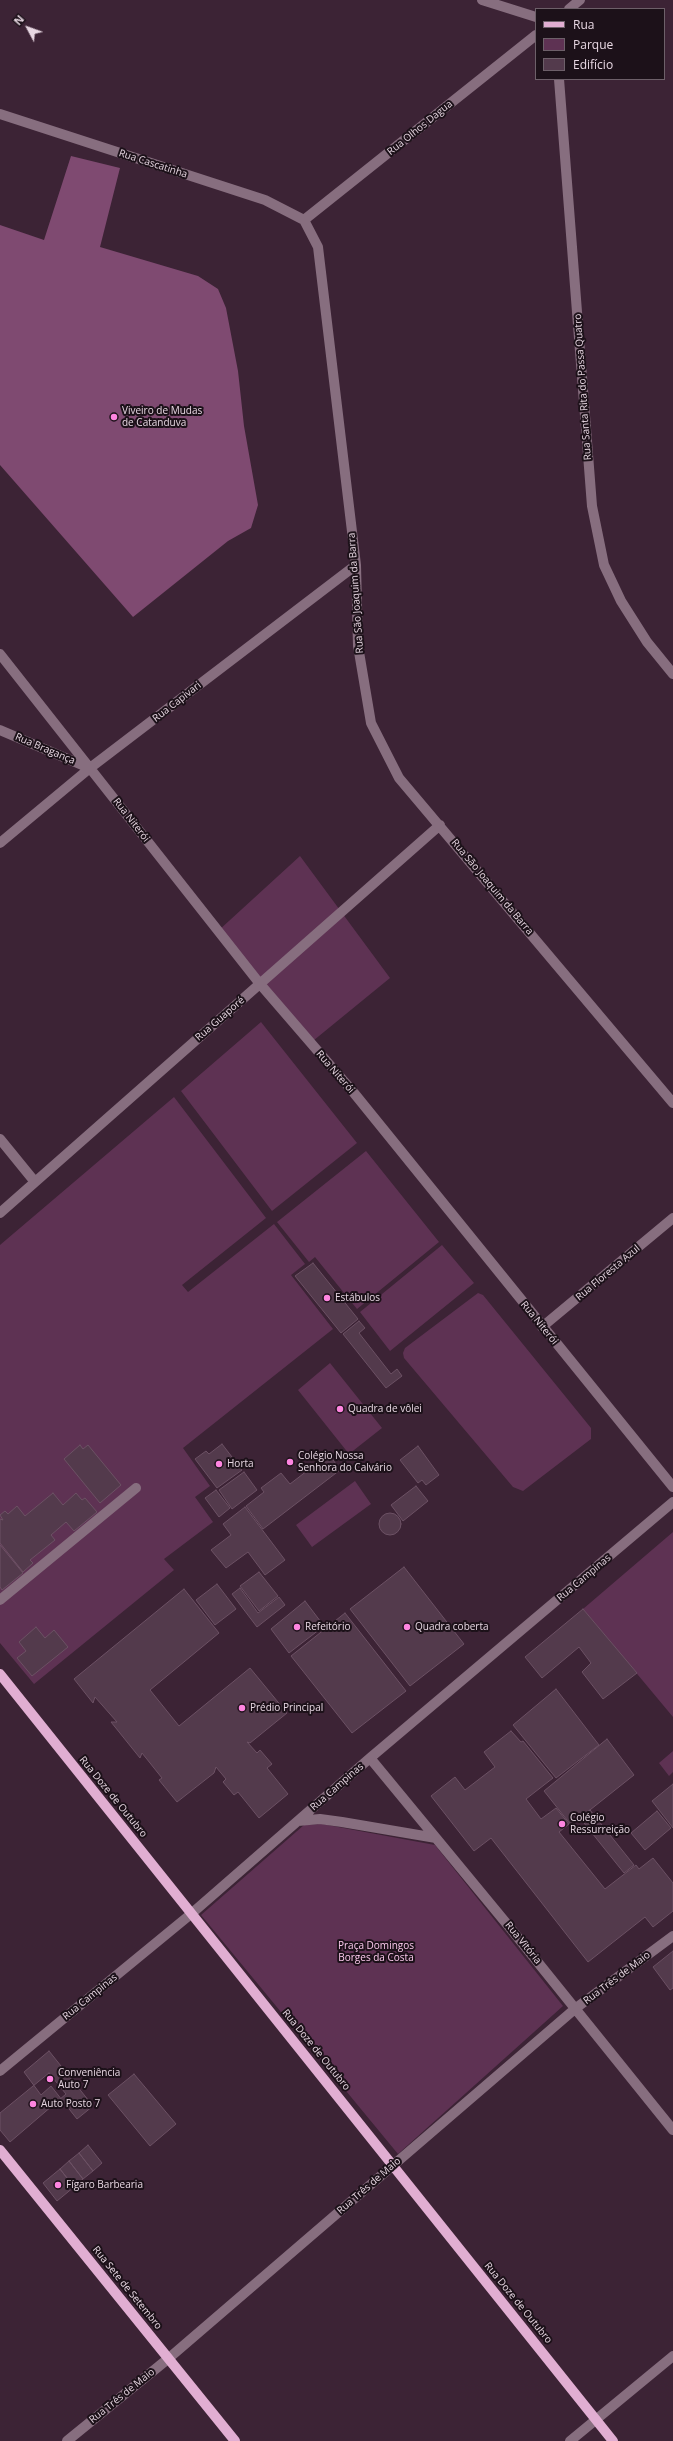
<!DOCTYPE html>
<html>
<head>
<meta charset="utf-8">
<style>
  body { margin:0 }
  #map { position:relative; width:673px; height:2441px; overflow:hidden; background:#3c2335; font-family:"Open Sans",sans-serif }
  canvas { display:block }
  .legend { position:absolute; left:535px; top:8px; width:130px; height:72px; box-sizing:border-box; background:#1c1119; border:1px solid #6d6069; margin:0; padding:5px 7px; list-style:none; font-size:12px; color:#e7d7e2 }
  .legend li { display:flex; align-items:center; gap:8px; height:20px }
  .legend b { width:20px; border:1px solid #6d6069 }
  .north { position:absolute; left:8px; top:8px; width:40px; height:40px; -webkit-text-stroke:3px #1c1119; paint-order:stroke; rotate:311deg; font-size:11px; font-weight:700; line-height:16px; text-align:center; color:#e7d7e2 }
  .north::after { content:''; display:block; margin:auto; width:14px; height:18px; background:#e7d7e2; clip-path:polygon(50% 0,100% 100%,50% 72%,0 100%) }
</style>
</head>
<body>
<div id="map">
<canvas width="673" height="2441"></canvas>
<ul class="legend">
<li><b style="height:5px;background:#e1aed2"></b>Rua</li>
<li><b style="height:11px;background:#5e3253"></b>Parque</li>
<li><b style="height:11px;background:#533a4c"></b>Edifício</li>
</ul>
<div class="north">N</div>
</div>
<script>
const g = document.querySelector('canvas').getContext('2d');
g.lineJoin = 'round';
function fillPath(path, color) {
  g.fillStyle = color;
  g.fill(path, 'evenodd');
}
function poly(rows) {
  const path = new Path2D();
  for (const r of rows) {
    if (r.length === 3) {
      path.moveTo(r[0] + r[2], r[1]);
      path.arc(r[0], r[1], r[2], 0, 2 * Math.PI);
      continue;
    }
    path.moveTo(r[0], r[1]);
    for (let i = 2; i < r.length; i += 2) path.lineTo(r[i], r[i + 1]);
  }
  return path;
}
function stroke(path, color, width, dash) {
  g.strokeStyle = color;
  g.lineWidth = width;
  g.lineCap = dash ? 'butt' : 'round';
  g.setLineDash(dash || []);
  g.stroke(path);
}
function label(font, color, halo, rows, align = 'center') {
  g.font = font + ' "Open Sans",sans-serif';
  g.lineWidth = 4;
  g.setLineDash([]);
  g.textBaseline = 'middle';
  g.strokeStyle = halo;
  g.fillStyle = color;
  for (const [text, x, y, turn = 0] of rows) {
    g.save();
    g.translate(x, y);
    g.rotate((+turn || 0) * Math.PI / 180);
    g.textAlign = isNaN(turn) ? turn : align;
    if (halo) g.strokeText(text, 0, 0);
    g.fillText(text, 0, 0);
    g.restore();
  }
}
fillPath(poly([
  [300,856,390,978,308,1045,218,931],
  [261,1022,357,1143,272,1211,181,1091],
  [174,1097,266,1218,182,1285,188,1292,274,1224,305,1264,291,1275,333,1329,183,1448,210,1486,195,1497,213,1522,164,1559,174,1570,34,1684,0,1643,0,1245],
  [366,1151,439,1242,357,1309,315,1257,309,1262,277,1222],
  [442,1245,474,1283,390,1351,360,1312],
  [478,1293,483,1295,591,1428,591,1439,523,1491,513,1487,404,1358,403,1353,405,1348],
  [330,1363,382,1428,349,1454,298,1390],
  [355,1481,371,1504,312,1547,296,1525],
  [673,1532,673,1717,583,1609],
  [673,1751,673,1772,669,1776,659,1763],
  [322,1824,435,1845,563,2006,398,2154,201,1915,304,1825]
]), '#5e3253');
fillPath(poly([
  [71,156,120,168,100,247,198,276,218,289,226,308,238,371,244,426,258,505,251,528,228,541,133,617,0,465,0,225,44,240]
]), '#7f4a71');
const building = poly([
  [313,1263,358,1319,341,1333,295,1276,313,1263],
  [359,1321,365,1328,359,1333,391,1374,397,1369,402,1376,386,1388,343,1334,359,1321],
  [222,1444,242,1470,217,1488,195,1459,206,1451,209,1454,222,1444],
  [80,1445,83,1449,88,1445,121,1485,100,1503,64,1459,80,1445],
  [418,1446,439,1475,426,1485,422,1480,418,1483,400,1460,418,1446],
  [329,1454,340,1470,263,1529,246,1506,264,1492,261,1488,281,1473,290,1484,329,1454],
  [244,1472,257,1490,232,1509,219,1490,244,1472],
  [416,1486,428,1501,403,1521,391,1505,416,1486],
  [216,1490,230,1508,219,1517,205,1498,216,1490],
  [53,1493,63,1505,76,1493,82,1500,85,1498,97,1512,74,1531,66,1522,51,1535,55,1540,30,1560,33,1563,23,1572,0,1543,0,1519,3,1520,0,1515,5,1511,8,1514,17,1506,25,1516,53,1493],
  [245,1507,285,1560,265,1575,248,1552,226,1568,211,1550,231,1535,223,1524,245,1507],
  [390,1524,11],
  [0,1545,23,1573,2,1590,0,1587,0,1545],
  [404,1567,464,1644,410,1686,350,1609,404,1567],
  [259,1572,278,1596,259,1611,240,1586,259,1572],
  [217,1584,236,1609,215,1625,196,1600,217,1584],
  [240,1588,258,1613,279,1597,285,1605,257,1627,232,1594,240,1588],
  [184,1589,219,1633,150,1690,179,1726,250,1668,287,1713,250,1743,247,1742,257,1753,260,1750,272,1764,267,1768,288,1794,259,1818,238,1792,234,1795,223,1782,226,1779,216,1767,214,1773,177,1802,159,1780,162,1778,142,1753,140,1758,111,1722,117,1722,95,1697,93,1703,74,1679,184,1589],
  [305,1601,324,1626,289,1653,271,1629,305,1601],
  [583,1609,637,1673,603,1699,582,1672,591,1663,579,1647,542,1678,525,1657,583,1609],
  [345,1613,406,1691,352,1733,291,1656,345,1613],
  [36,1627,45,1638,54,1630,68,1647,32,1676,17,1658,26,1651,19,1642,36,1627],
  [556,1689,599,1745,556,1778,513,1725,556,1689],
  [511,1731,521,1742,523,1741,553,1778,526,1799,541,1819,556,1808,569,1824,559,1832,605,1889,636,1865,639,1869,653,1858,673,1883,673,1911,653,1927,645,1917,588,1962,491,1838,474,1851,431,1796,455,1777,465,1790,495,1767,484,1752,511,1731],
  [607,1739,634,1775,571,1825,544,1791,607,1739],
  [673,1784,673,1828,652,1801,673,1784],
  [590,1810,634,1865,624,1873,580,1818,590,1810],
  [657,1811,671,1828,645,1850,631,1833,657,1811],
  [673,1951,673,1988,670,1990,653,1967,673,1951],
  [49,2051,93,2106,77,2119,51,2086,41,2095,24,2072,49,2051],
  [49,2073,66,2094,10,2142,0,2130,0,2113,49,2073],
  [134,2074,176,2124,150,2146,108,2095,134,2074],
  [88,2145,102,2163,93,2171,79,2153,88,2145],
  [79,2153,93,2171,83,2179,69,2161,79,2153],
  [69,2161,83,2179,74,2187,60,2169,69,2161],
  [60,2169,74,2187,57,2201,43,2183,60,2169]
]);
fillPath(building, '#533a4c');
stroke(building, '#6c5164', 1);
stroke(poly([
  [482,0,536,17],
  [569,9,580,0],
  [559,79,592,506,604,565,621,601,647,642,673,674],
  [0,114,265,200,304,220],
  [304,220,318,247,356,565,358,646,371,723,399,778,673,1103],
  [304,220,536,35],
  [0,654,260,984,354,1093,673,1487],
  [0,730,89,768],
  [0,843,90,768,356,565],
  [0,1139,35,1182],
  [0,1213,440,825],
  [542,1327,673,1218],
  [0,1600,136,1488],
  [370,1758,511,1929,673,2130],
  [298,1821,320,1819,342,1822,436,1838],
  [0,2071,191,1914,370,1758,673,1502],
  [67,2441,169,2358,576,2008,673,1936],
  [570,2441,673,2356]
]), '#876e7f', 10);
stroke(poly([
  [0,1674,613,2441],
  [0,2150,235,2441]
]), '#e1aed2', 10);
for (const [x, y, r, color] of [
  [114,417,4,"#fe85e0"],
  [327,1298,4,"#fe85e0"],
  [340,1409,4,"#fe85e0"],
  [290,1462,4,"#fe85e0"],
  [219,1464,4,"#fe85e0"],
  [297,1627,4,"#fe85e0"],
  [407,1627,4,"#fe85e0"],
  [242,1708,4,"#fe85e0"],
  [562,1824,4,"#fe85e0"],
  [50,2079,4,"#fe85e0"],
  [33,2104,4,"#fe85e0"],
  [58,2185,4,"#fe85e0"]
]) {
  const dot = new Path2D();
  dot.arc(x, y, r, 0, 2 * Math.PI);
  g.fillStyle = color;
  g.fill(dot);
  stroke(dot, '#1c1119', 1.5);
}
label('10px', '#e7d7e2', '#1c1119', [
  ["Rua Olhos Dagua",420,128,-39],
  ["Rua Cascatinha",153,164,18],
  ["Rua Santa Rita do Passa Quatro",583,387,-94],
  ["Rua São Joaquim da Barra",356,593,-94],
  ["Rua Capivari",177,702,-38],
  ["Rua Bragança",45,749,23],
  ["Rua Niterói",131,820,52],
  ["Rua São Joaquim da Barra",492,887,50],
  ["Rua Guaporé",220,1019,-41],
  ["Rua Niterói",335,1072,49],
  ["Rua Floresta Azul",608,1273,-40],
  ["Rua Niterói",539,1323,51],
  ["Rua Campinas",584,1578,-40],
  ["Rua Campinas",337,1787,-41],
  ["Rua Doze de Outubro",113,1797,51],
  ["Rua Vitória",523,1943,51],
  ["Rua Três de Maio",617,1978,-37],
  ["Rua Campinas",90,1997,-39],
  ["Rua Doze de Outubro",316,2050,51],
  ["Rua Três de Maio",369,2186,-41],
  ["Rua Sete de Setembro",127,2288,51],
  ["Rua Doze de Outubro",518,2303,51],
  ["Rua Três de Maio",122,2396,-39]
]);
label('10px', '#e7d7e2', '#1c1119', [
  ["Viveiro de Mudas",122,411],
  ["de Catanduva",122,423],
  ["Estábulos",335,1298],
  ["Quadra de vôlei",348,1409],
  ["Colégio Nossa",298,1456],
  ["Senhora do Calvário",298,1468],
  ["Horta",227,1464],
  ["Refeitório",305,1627],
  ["Quadra coberta",415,1627],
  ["Prédio Principal",250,1708],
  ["Colégio",570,1818],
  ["Ressurreição",570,1830],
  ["Conveniência",58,2073],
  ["Auto 7",58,2085],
  ["Auto Posto 7",41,2104],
  ["Fígaro Barbearia",66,2185]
], 'left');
label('10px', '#fac8eb', '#1c1119', [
  ["Praça Domingos",376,1946],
  ["Borges da Costa",376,1958]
]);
</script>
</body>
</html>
